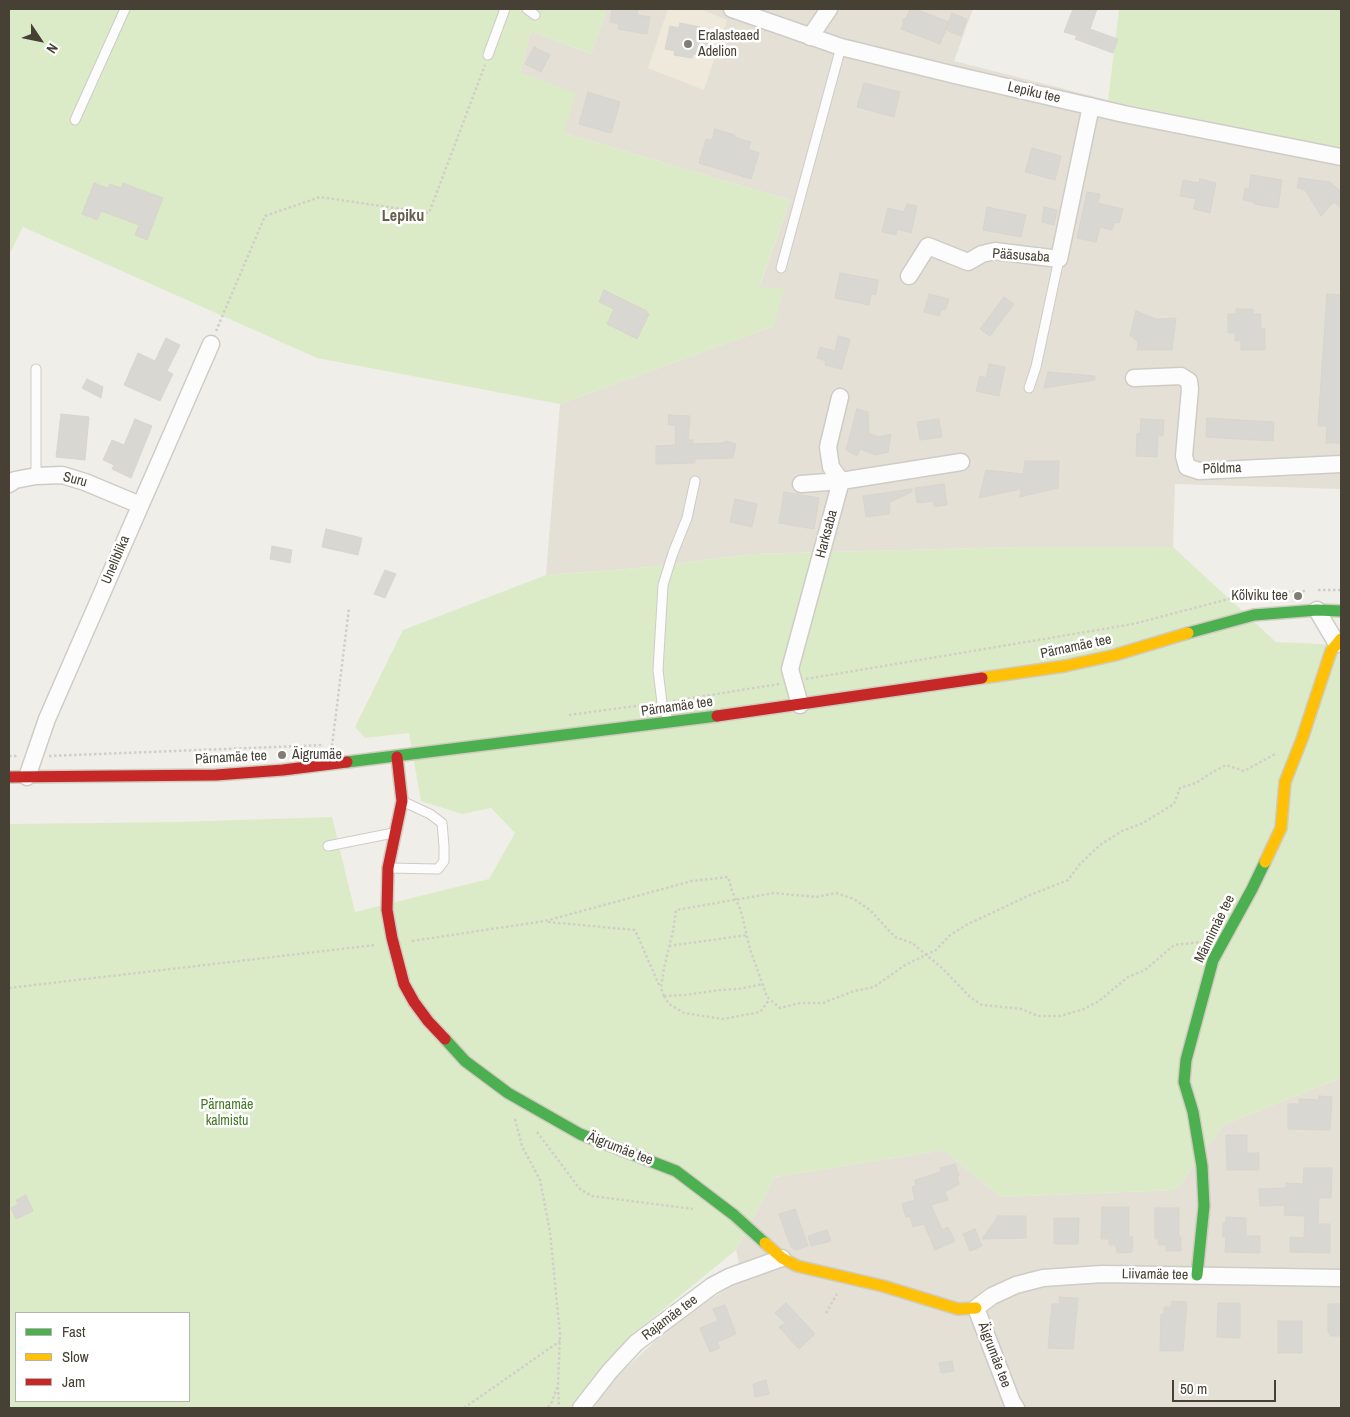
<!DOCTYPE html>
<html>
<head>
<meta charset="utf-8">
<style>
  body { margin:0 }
  #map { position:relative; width:1350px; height:1417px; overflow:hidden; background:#f0eee8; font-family:"Archivo Narrow",sans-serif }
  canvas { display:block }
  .frame { position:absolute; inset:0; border:10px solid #464035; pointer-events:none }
  .legend { position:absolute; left:15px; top:1312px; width:175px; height:90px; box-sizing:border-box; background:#fff; border:1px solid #b5b3ae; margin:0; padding:6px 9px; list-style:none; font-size:15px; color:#464035 }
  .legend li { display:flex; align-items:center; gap:10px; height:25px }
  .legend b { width:25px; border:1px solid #b5b3ae }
  .north { position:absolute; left:15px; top:15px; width:50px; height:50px; -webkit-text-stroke:4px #fff; paint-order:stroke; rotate:124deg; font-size:14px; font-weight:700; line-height:20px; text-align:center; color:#464035 }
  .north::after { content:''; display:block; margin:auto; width:18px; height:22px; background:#464035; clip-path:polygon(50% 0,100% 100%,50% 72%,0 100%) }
  .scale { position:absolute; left:1172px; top:1380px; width:104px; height:22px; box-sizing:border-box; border:2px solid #464035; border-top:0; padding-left:6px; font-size:15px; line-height:18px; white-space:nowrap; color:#464035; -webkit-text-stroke:4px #fff; paint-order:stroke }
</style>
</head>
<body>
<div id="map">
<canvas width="1350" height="1417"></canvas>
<div class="frame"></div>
<ul class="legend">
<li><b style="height:6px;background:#4caf50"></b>Fast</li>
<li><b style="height:6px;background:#ffc107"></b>Slow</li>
<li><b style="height:6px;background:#c62828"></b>Jam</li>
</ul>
<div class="north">N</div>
<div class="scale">50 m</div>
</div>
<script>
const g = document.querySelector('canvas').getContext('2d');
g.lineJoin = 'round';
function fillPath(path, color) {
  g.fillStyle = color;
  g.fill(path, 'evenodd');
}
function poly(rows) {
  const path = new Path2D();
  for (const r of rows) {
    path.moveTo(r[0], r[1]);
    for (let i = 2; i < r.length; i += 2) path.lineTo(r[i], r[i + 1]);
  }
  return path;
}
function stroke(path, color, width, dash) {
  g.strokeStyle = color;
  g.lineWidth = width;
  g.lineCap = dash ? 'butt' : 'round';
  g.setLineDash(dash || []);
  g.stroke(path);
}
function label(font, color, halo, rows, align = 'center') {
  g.font = font + ' "Archivo Narrow",sans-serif';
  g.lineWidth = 5;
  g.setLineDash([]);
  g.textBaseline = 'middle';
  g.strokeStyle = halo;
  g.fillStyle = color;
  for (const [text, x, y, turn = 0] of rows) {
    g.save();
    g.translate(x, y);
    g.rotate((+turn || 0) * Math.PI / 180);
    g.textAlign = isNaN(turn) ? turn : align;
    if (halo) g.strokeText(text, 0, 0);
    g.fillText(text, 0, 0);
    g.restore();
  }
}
fillPath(poly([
  [607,9,973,9,954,61,1183,119,1341,148,1341,489,1175,484,1173,547,1017,547,752,554,650,567,546,575,560,404,774,326,759,288,790,200,564,133,520,72,531,31,591,54],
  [1341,1078,1341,1408,594,1408,607,1386,684,1314,743,1280,736,1250,775,1177,944,1150,1000,1197,1176,1190,1223,1125]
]), '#e4e0d5');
fillPath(poly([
  [668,9,700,9,727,20,704,90,648,68]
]), '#eee9da');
fillPath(poly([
  [9,9,607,9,591,54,531,31,520,72,576,93,564,133,790,200,759,287,784,289,774,326,560,404,317,358,23,227,9,255],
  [1119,9,1341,9,1341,148,1108,101],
  [1017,547,1173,547,1276,642,1341,645,1341,1078,1223,1125,1176,1190,1000,1197,944,1150,775,1177,736,1250,633,1334,570,1408,9,1408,9,824,177,822,332,817,355,912,489,879,515,833,491,808,462,814,421,801,409,733,365,738,355,727,403,630,546,575,650,567,752,554],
  [16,1313,189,1313,189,1401,16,1401]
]), '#dcebc7');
const building = poly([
  [612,9,638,9,637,15,650,17,647,34,618,29,619,24,610,22,612,9],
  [910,9,915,9,949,22,940,44,901,29,904,23,902,20,906,18,910,9],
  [1073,9,1097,9,1090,29,1118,39,1113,53,1075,39,1077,36,1064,32,1073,9],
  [952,13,967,19,961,36,946,30,952,13],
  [680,23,700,27,699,31,710,32,706,56,693,54,692,58,674,55,675,51,665,49,670,26,679,28,680,23],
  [534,47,550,55,541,72,525,64,534,47],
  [864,83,900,92,894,117,857,107,864,83],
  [588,92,620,102,611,133,579,124,588,92],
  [715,129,735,135,734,137,751,142,748,149,759,153,751,179,699,163,706,139,712,140,715,129],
  [1032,148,1061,156,1055,180,1025,172,1032,148],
  [1251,175,1282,180,1278,208,1254,204,1254,202,1243,200,1245,188,1249,189,1251,175],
  [1299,178,1330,182,1341,192,1341,208,1334,202,1321,216,1305,190,1297,188,1299,178],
  [1200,179,1216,183,1210,213,1194,209,1196,199,1180,196,1183,180,1199,183,1200,179],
  [94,183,108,188,110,184,121,188,123,183,163,198,147,240,135,235,139,225,101,211,97,220,82,214,94,183],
  [1087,192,1100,194,1098,203,1123,209,1119,223,1114,222,1112,230,1100,227,1096,242,1077,238,1087,192],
  [907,204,917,206,911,233,897,229,896,235,882,232,888,208,904,212,907,204],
  [987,207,1026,215,1021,237,983,230,987,207],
  [1044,207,1057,210,1054,225,1042,222,1044,207],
  [840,273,878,280,876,295,871,294,869,305,835,298,840,273],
  [604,290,647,311,647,313,649,314,637,339,607,324,614,309,599,302,604,290],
  [929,294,949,299,945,310,941,310,939,316,924,312,929,294],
  [1327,294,1341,295,1341,443,1326,443,1327,426,1318,426,1327,294],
  [1004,297,1014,304,990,336,980,329,1004,297],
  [1236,309,1253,309,1253,314,1261,314,1261,329,1265,329,1265,350,1241,350,1241,341,1235,341,1235,333,1228,333,1228,314,1236,314,1236,309],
  [1136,311,1156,319,1176,318,1172,350,1137,350,1138,342,1130,335,1136,311],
  [838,336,850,339,842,369,825,365,826,361,817,358,820,347,835,351,838,336],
  [166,338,180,345,167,371,173,374,160,401,124,385,138,353,155,361,166,338],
  [989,364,1005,367,999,396,976,391,980,376,986,378,989,364],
  [1048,372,1095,376,1095,380,1044,388,1048,372],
  [87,379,103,387,101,398,82,388,87,379],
  [857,409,868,412,869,433,878,437,891,434,888,452,875,455,860,449,857,456,846,450,857,409],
  [61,414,89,417,85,460,56,457,61,414],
  [669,415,690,416,688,440,693,440,693,444,724,443,725,441,736,444,733,458,695,459,695,463,656,464,656,446,676,445,675,425,668,425,669,415],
  [1207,418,1274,422,1273,441,1206,437,1207,418],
  [135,419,152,426,131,478,112,469,114,465,103,460,112,440,124,445,135,419],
  [939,419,942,437,920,440,917,422,939,419],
  [1141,419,1164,420,1163,436,1158,436,1157,457,1136,456,1137,433,1140,434,1141,419],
  [1025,461,1059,461,1058,488,1020,497,1021,489,979,498,986,470,1023,474,1025,461],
  [944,484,947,505,934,507,933,501,917,503,915,488,944,484],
  [912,489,912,492,890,502,889,514,866,517,863,496,912,489],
  [784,492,819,498,814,529,779,523,784,492],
  [735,499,757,504,752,527,730,522,735,499],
  [326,529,362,538,358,555,322,547,326,529],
  [272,546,292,550,290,563,270,559,272,546],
  [385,570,396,574,385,598,374,594,385,570],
  [1319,1096,1332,1097,1330,1130,1288,1129,1288,1104,1299,1104,1299,1099,1318,1100,1319,1096],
  [1226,1135,1247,1135,1247,1153,1259,1153,1259,1170,1227,1170,1226,1135],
  [955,1164,959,1176,957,1177,959,1184,945,1192,948,1200,931,1205,942,1230,948,1227,955,1241,935,1250,924,1224,913,1227,910,1216,906,1217,902,1204,915,1200,912,1187,916,1185,915,1180,941,1172,940,1168,955,1164],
  [1304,1168,1332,1168,1331,1198,1319,1198,1318,1224,1330,1224,1330,1253,1290,1252,1290,1237,1304,1238,1305,1216,1284,1215,1285,1205,1260,1206,1259,1189,1286,1188,1286,1183,1303,1184,1304,1168],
  [26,1195,33,1211,16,1219,11,1208,18,1204,16,1200,26,1195],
  [1102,1207,1129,1207,1129,1237,1133,1237,1132,1252,1117,1253,1116,1245,1109,1245,1109,1239,1101,1239,1102,1207],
  [1155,1208,1179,1208,1179,1237,1181,1237,1181,1251,1166,1251,1166,1245,1158,1245,1159,1239,1155,1239,1155,1208],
  [795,1209,808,1246,796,1250,791,1247,779,1214,795,1209],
  [998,1216,1026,1216,1026,1238,982,1239,998,1216],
  [1226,1217,1246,1218,1246,1236,1260,1236,1260,1253,1225,1252,1226,1237,1223,1237,1223,1223,1226,1223,1226,1217],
  [1054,1218,1079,1218,1078,1244,1054,1244,1054,1218],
  [975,1229,982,1246,970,1251,963,1234,975,1229],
  [827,1230,831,1241,811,1246,808,1236,827,1230],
  [1059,1297,1078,1298,1073,1349,1048,1348,1052,1304,1060,1304,1059,1297],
  [1172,1301,1187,1302,1183,1351,1160,1351,1161,1314,1164,1314,1164,1307,1172,1307,1172,1301],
  [786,1303,815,1334,799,1349,779,1327,785,1323,775,1313,786,1303],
  [1218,1303,1240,1303,1240,1338,1217,1337,1218,1303],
  [1328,1304,1341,1304,1341,1336,1330,1336,1330,1333,1328,1333,1328,1304],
  [725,1305,736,1334,717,1342,720,1348,710,1352,700,1328,718,1321,713,1309,725,1305],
  [1278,1321,1302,1321,1302,1353,1278,1353,1278,1321],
  [952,1361,954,1371,941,1373,939,1363,952,1361],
  [766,1380,769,1394,755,1397,753,1384,766,1380]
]);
fillPath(building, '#d9d7d1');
stroke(building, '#d8d5ce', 1);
const lane = poly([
  [527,9,535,15],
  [488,55,505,9],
  [75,120,125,9],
  [781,268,841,47],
  [1029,388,1036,367,1059,259],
  [36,476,36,369],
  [669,722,662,703,658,670,663,585,673,553,687,518,695,481],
  [328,846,393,833],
  [389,868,438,869,444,861,444,846,442,823,430,814,404,802]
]);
const street = poly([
  [732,9,841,47,955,75,1124,114,1341,157],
  [810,37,829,9],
  [909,276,928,246,968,262,982,254,995,251,1059,259,1091,106],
  [1134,378,1181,376,1189,381,1190,389,1184,456,1187,467,1199,471,1341,464],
  [9,484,15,480,36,476,62,475,85,482,140,505],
  [801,484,841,481,831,467,828,447,840,397],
  [1317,610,1337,644],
  [800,705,790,669,841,481,961,462],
  [27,777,47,719,211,344],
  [581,1408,610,1371,636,1343,712,1286,729,1277,782,1258],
  [1016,1408,1012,1402,976,1308,992,1296,1016,1285,1043,1278,1102,1274,1341,1278]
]);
const fast = poly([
  [1188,633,1254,615,1317,610,1341,611],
  [347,762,717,716],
  [445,1039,465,1061,508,1093,580,1134,676,1171,734,1215,765,1243],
  [1197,1275,1204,1206,1202,1166,1193,1112,1184,1082,1186,1060,1213,960,1252,889,1265,862]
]);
const slow = poly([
  [982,678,1065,666,1115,655,1188,633],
  [1265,862,1281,828,1285,782,1302,739,1331,651,1341,639],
  [765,1243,782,1258,797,1266,883,1286,958,1309,976,1308]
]);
const jam = poly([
  [717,716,982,678],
  [397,757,402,801,388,868,387,910,392,938,404,984,414,1002,428,1021,445,1039],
  [9,777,216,775,283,770,347,762]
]);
stroke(lane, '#ceccc6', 11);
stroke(street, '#ceccc6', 19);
stroke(fast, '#d0cbbf', 14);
stroke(slow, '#d0cbbf', 14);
stroke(jam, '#d0cbbf', 14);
stroke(poly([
  [216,331,265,216,320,197,429,213,485,65],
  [1318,590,1341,590],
  [806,679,1133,624,1248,594,1307,591],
  [673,701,779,684],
  [569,715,650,704],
  [332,746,349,608],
  [9,756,19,756],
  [49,756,324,745],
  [548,922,635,930,660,987],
  [412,941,545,921,692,881,728,877,732,891,741,911,750,949,767,997,780,1008,800,1003,823,1003,854,991,874,987,905,965,936,950,949,936,966,925,1030,895,1068,880,1080,864,1100,845,1122,831,1143,823,1174,804,1180,788,1196,783,1211,773,1226,765,1244,771,1277,753],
  [669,946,747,935],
  [9,988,375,945],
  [664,996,661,988,664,968,673,931,676,910,774,893,816,897,836,893,854,899,870,910,895,937,912,943,942,968,970,997,982,1005,1021,1009,1038,1016,1060,1016,1084,1009,1099,1001,1128,977,1145,970,1174,945,1201,942],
  [664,996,686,995,719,990,738,989,763,984,763,986],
  [664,996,669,1004,684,1013,723,1019,760,1012,769,1000],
  [515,1119,522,1146,540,1180,550,1232,560,1334,558,1385,551,1404,547,1408],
  [537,1132,580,1189,592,1196,693,1209],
  [826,1313,837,1294],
  [558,1387,559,1408],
  [464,1408,560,1341]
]), '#d1ceca', 2.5, [2.5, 2.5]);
stroke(lane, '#fdfcfc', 9);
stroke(street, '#fdfcfc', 16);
stroke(fast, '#4caf50', 11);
stroke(slow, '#ffc107', 11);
stroke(jam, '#c62828', 11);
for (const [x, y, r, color] of [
  [688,44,5,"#827d74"],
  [1298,596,5,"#827d74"],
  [282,755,5,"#827d74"]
]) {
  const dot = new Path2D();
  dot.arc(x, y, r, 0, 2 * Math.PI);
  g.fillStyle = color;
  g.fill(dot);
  stroke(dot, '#fff', 2);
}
label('14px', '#464035', '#fff', [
  ["Eralasteaed",698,36],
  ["Adelion",698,52],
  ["Kõlviku tee",1288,596,"right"],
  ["Äigrumäe",292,755]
], 'left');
label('14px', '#464035', '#fff', [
  ["Lepiku tee",1034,93,13],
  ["Pääsusaba",1021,256,4],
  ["Põldma",1222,469,-2],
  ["Suru",75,480,15],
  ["Harksaba",827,534,-75],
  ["Uneliblika",116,560,-67],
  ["Pärnamäe tee",1076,647,-12],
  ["Pärnamäe tee",677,707,-8],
  ["Pärnamäe tee",231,758,-3],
  ["Männimäe tee",1215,929,-64],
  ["Äigrumäe tee",620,1149,21],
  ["Liivamäe tee",1155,1275,1],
  ["Rajamäe tee",670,1318,-37],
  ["Äigrumäe tee",994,1355,69]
]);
label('14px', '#437926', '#fff', [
  ["Pärnamäe",227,1105],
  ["kalmistu",227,1121]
]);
label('bold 16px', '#695e4b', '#fff', [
  ["Lepiku",403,217]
]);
</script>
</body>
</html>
